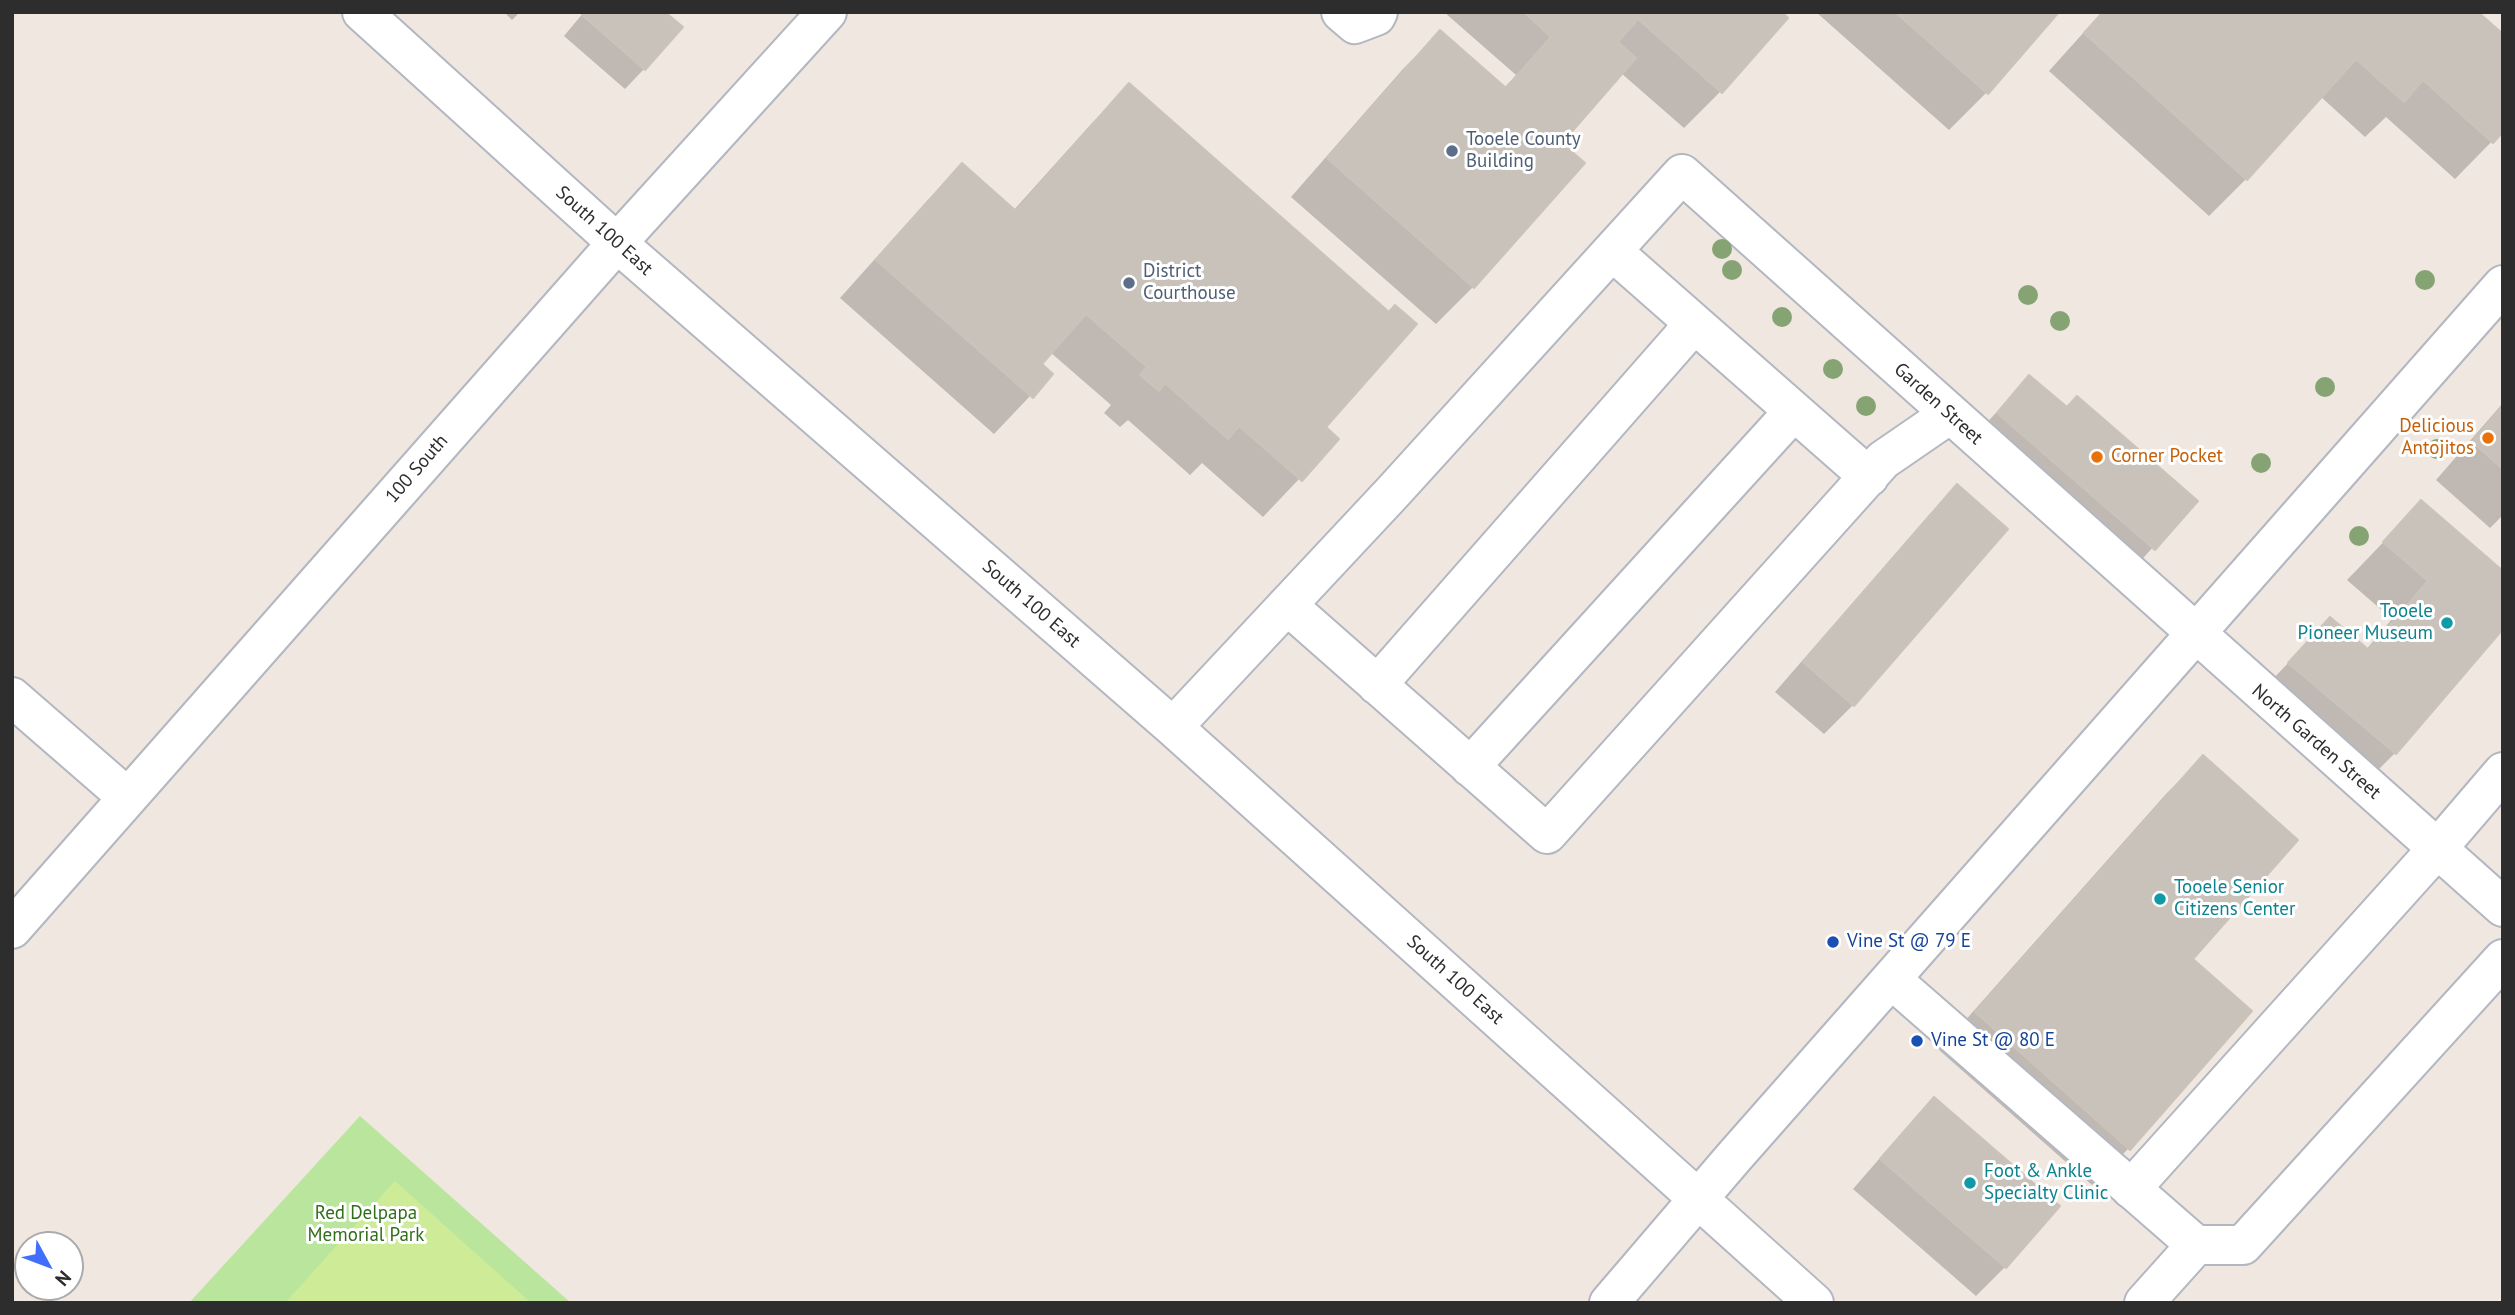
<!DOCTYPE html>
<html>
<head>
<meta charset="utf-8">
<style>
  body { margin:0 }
  #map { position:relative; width:2515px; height:1315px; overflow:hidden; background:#efe7e0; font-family:"PT Sans",sans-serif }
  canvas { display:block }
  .frame { position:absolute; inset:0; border:14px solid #2d2d2d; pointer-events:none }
  .north { position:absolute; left:14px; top:1231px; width:70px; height:70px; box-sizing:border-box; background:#fff; border:2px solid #ababab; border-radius:50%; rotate:131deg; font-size:19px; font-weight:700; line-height:28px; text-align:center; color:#2d2d2d }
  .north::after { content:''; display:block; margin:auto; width:24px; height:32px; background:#3f6ffc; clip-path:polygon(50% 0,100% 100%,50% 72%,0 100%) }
</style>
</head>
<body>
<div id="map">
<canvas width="2515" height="1315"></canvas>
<div class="frame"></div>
<div class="north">N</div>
</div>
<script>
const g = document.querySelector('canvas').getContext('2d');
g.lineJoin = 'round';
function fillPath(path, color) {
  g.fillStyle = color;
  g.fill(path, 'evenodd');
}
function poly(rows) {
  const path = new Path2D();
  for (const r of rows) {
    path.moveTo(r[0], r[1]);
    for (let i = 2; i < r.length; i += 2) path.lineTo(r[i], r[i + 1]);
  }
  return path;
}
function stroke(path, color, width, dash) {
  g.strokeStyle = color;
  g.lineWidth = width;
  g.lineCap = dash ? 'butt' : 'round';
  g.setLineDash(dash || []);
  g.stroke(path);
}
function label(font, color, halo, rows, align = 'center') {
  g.font = font + ' "PT Sans",sans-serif';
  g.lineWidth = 6;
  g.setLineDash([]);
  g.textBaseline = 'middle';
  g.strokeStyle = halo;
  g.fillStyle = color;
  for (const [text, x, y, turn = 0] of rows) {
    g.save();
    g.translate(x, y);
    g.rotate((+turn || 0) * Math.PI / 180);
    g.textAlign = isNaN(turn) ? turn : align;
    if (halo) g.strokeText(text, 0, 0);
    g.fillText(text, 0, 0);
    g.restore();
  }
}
fillPath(poly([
  [360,1116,571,1303,189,1303]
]), '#bae59c');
fillPath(poly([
  [395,1181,531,1303,285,1303]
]), '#ceec98');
fillPath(poly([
  [504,12,520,12,512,20],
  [584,12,662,12,644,69,625,89,564,36],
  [1444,12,1779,12,1721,91,1684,128,1621,73,1559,143,1473,287,1436,324,1291,197,1403,69,1440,32,1504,88,1516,75],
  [1816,12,2057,12,1986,93,1949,130],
  [2102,12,2476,12,2503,130,2455,179,2386,117,2365,137,2320,96,2246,179,2209,216,2049,71],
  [1129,86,1323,428,1337,439,1263,517,1202,463,1190,475,1128,420,1120,427,1104,413,1111,405,1050,352,1039,364,1051,374,994,434,840,298,925,203,962,165,1013,211,1092,123],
  [2029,377,2066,409,2195,501,2125,578,1969,442],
  [2503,403,2503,515,2490,528,2436,480],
  [1957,487,2006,529,1853,705,1824,734,1775,692,1928,516],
  [2421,503,2503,573,2395,753,2358,790,2252,701,2330,619,2366,650,2392,619,2347,580],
  [2203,757,2190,959,2129,1148,2092,1185,1939,1050,2166,794],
  [1934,1099,2057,1206,2005,1267,1976,1296,1853,1189,1906,1128]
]), '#0003');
const building = poly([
  [585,12,665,12,683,27,645,70,582,15,585,12],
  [1524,12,1782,12,1788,18,1722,93,1638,19,1618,42,1636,58,1562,143,1585,163,1474,288,1327,158,1440,30,1506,88,1551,37,1524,12],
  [1895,12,2059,12,1988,94,1895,12],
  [2103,12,2478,12,2503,34,2503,132,2493,143,2423,80,2404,102,2356,59,2247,180,2084,33,2103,12],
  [1129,83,1389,312,1395,305,1417,324,1326,427,1339,439,1302,481,1239,426,1228,439,1165,383,1159,391,1140,375,1147,367,1086,314,1042,364,1053,374,1033,398,876,260,962,163,1016,211,1129,83],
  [2029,375,2067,407,2077,396,2198,501,2155,550,1997,413,2029,375],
  [2503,406,2503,469,2472,442,2503,406],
  [1957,484,2008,529,1854,706,1803,662,1957,484],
  [2421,500,2503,571,2503,629,2396,754,2288,663,2330,617,2369,650,2428,581,2383,542,2421,500],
  [2203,755,2298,840,2193,959,2252,1011,2130,1150,1975,1012,2203,755],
  [1934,1097,2060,1206,2006,1268,1880,1159,1934,1097]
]);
fillPath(building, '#c8c2bb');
stroke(building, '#cbc3b9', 2);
const minor = poly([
  [362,12,617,243,1173,727,1814,1303],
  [1341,12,1355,24,1376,16,1378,12],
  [1612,251,1869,477],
  [1287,605,1547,834,1883,460,1950,414],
  [1377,685,1694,324],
  [12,697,127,797],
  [1173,727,1392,493,1682,174,2503,907],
  [1470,767,1794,411],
  [12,929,617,243,827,12],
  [1891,979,2196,1245,2243,1245,2503,959],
  [2131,1189,2437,849,2503,772],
  [1609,1303,1734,1157,2503,285],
  [2144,1303,2196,1245]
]);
stroke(minor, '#b3b7c1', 42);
stroke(minor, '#fff', 38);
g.fillStyle = '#86a473';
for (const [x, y] of [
  [1722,249],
  [1732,270],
  [2425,280],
  [2028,295],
  [1782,317],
  [2060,321],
  [1833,369],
  [2325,387],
  [1866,406],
  [2437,449],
  [2261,463],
  [2359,536]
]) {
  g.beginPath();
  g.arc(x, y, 10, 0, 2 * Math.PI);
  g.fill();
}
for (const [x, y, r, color] of [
  [1452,151,7,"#5c6f8a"],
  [1129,283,7,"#5c6f8a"],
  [2488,438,7,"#e8710a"],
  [2097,457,7,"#e8710a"],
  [2447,623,7,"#0f9aa8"],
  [2160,899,7,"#0f9aa8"],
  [1833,942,7,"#1a4fb4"],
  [1917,1041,7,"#1a4fb4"],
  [1970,1183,7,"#0f9aa8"]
]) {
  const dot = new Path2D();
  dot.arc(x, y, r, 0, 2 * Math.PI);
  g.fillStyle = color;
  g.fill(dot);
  stroke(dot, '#fff', 2.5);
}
label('19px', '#4e5e75', '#fff', [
  ["Tooele County",1466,140],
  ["Building",1466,162],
  ["District",1143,272],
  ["Courthouse",1143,294]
], 'left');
label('19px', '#2d2d2d', '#fff', [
  ["South 100 East",604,231,42],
  ["Garden Street",1938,404,42],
  ["100 South",417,469,-49],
  ["South 100 East",1031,604,41],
  ["North Garden Street",2316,742,41],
  ["South 100 East",1455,980,42]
]);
label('19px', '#c56008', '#fff', [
  ["Delicious",2474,427],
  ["Antojitos",2474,449],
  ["Corner Pocket",2111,457,"left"]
], 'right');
label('19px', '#0d838f', '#fff', [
  ["Tooele",2433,612,"right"],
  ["Pioneer Museum",2433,634,"right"],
  ["Tooele Senior",2174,888],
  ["Citizens Center",2174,910],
  ["Foot & Ankle",1984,1172],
  ["Specialty Clinic",1984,1194]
], 'left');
label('19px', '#164399', '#fff', [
  ["Vine St @ 79 E",1847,942],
  ["Vine St @ 80 E",1931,1041]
], 'left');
label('19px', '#316e1a', '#fff', [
  ["Red Delpapa",366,1214],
  ["Memorial Park",366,1236]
]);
</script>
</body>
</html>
